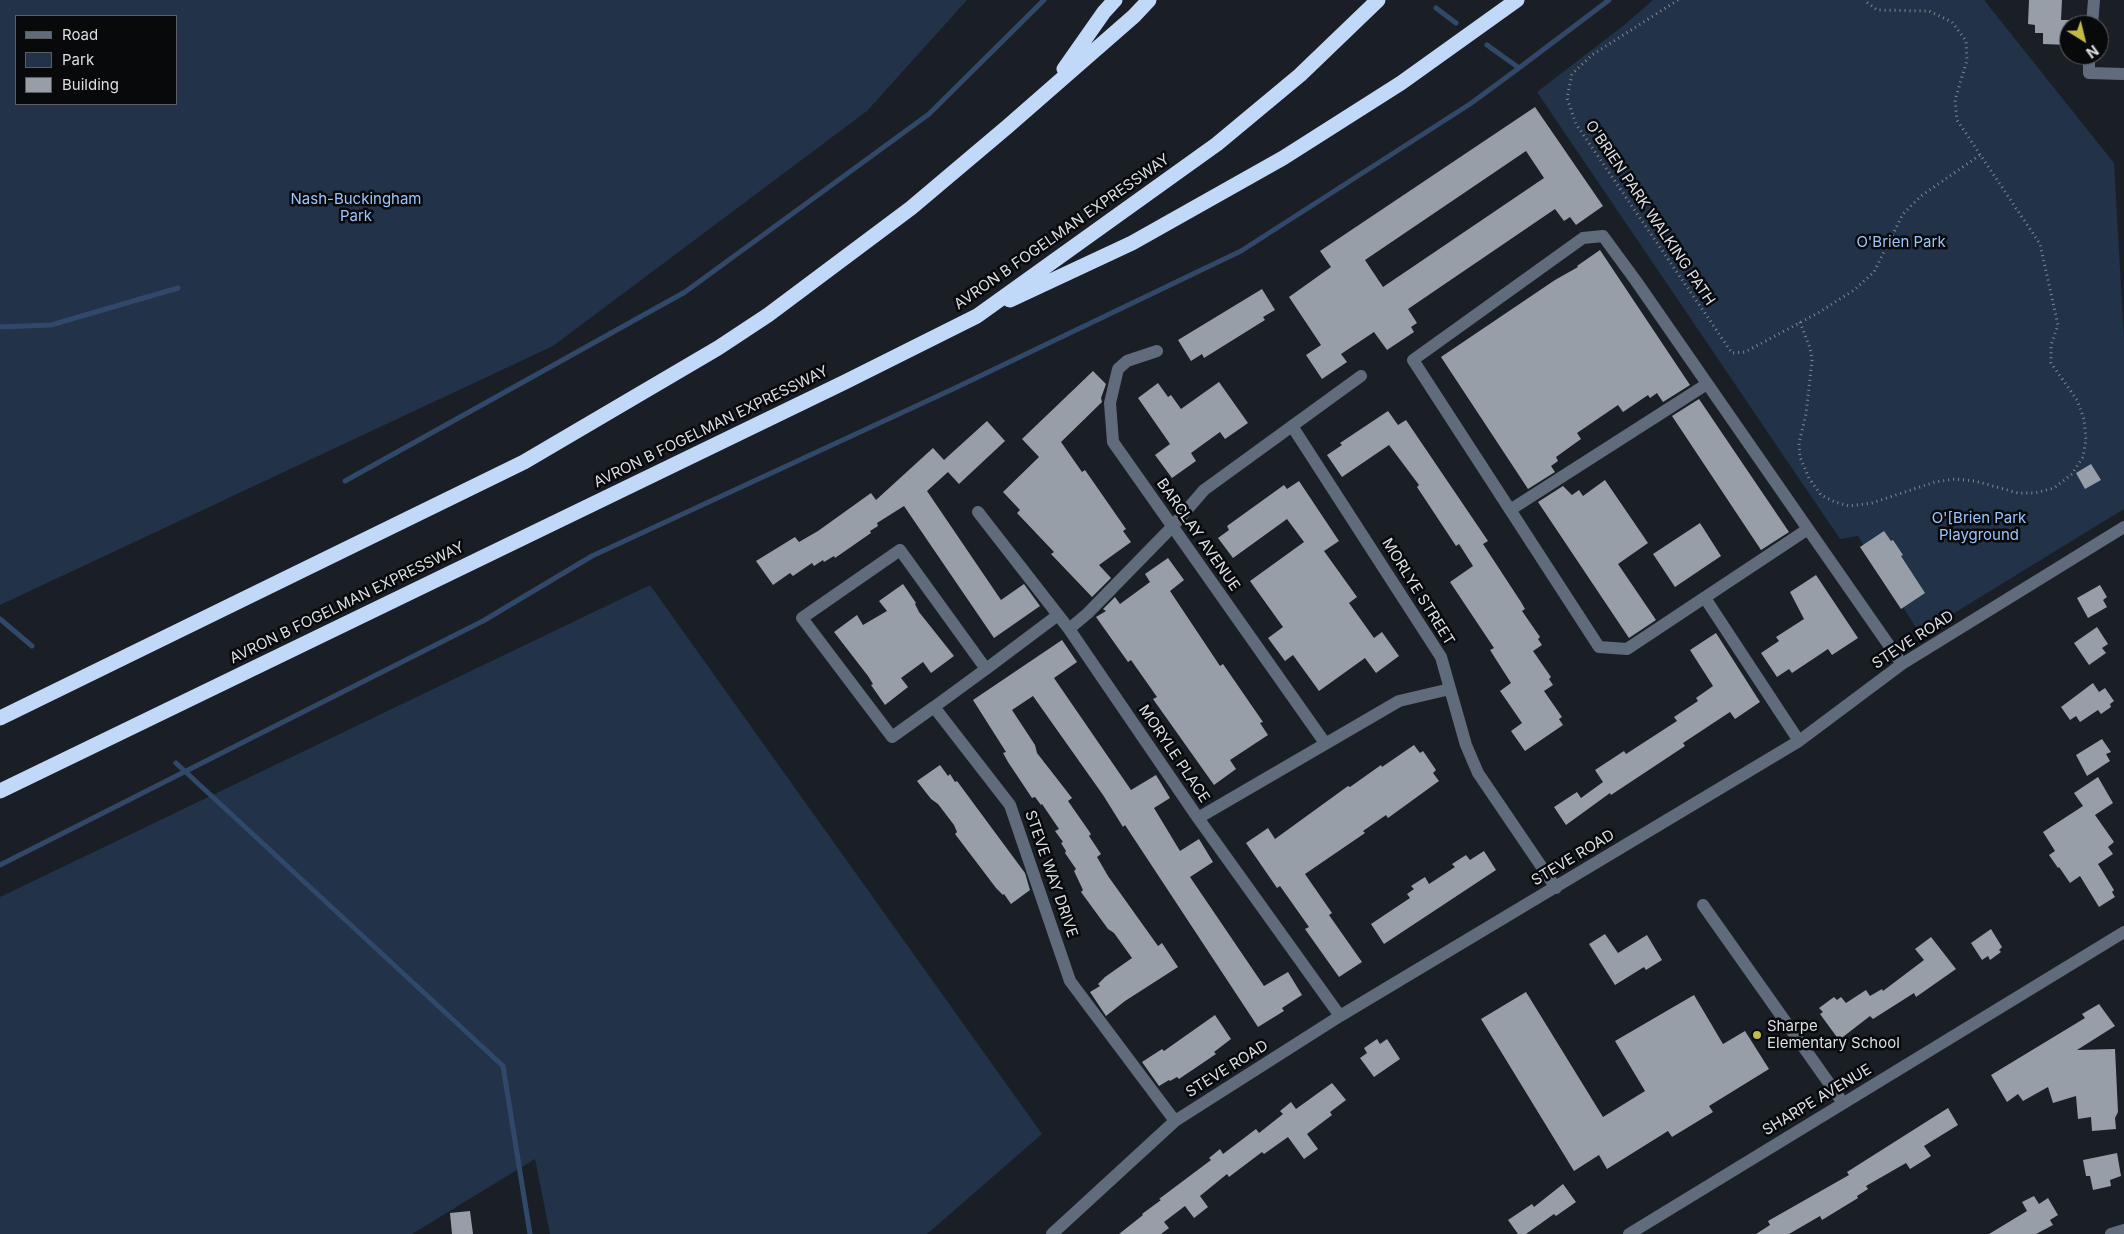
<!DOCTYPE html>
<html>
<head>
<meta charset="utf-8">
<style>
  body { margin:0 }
  #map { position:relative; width:2124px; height:1234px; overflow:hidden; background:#1a1f25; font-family:Inter,sans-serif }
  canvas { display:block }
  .legend { position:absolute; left:15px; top:15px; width:162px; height:90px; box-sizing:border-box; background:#07090b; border:1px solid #5c5f62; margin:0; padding:6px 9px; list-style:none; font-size:15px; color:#dcdfe4 }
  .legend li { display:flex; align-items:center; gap:10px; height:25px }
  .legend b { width:25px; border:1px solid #5c5f62 }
  .north { position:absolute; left:2059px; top:15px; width:50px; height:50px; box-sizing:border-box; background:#07090b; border:1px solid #5c5f62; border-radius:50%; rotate:144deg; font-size:14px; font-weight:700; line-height:20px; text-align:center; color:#dcdfe4 }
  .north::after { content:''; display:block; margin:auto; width:18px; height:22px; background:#c5bc3d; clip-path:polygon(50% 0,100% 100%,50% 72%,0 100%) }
</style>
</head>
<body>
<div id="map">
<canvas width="2124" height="1234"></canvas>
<ul class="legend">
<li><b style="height:6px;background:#606b7b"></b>Road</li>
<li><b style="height:14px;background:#213249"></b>Park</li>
<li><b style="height:14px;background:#989ea7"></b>Building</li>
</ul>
<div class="north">N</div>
</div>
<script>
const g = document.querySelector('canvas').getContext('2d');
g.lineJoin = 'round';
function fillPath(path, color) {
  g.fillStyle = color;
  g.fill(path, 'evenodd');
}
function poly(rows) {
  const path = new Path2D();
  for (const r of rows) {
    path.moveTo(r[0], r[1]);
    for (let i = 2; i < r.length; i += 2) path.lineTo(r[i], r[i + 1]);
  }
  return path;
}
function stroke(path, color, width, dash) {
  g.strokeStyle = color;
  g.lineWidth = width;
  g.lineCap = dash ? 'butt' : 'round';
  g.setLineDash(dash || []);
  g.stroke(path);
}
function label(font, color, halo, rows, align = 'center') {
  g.font = font + ' Inter,sans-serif';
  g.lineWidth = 5;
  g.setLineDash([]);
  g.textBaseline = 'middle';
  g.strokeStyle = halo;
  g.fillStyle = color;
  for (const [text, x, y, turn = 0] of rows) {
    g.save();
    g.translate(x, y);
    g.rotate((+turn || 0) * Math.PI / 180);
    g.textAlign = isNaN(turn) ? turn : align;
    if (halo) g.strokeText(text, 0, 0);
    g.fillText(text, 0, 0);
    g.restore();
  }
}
fillPath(poly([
  [0,0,967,0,867,111,553,346,0,605],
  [176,16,176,104,16,104,16,16],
  [1653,0,1984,0,2114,163,2124,340,2124,509,1920,634,1858,536,1840,539,1537,92,1623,26],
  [650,585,1042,1134,927,1234,550,1234,535,1159,412,1234,0,1234,0,897]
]), '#213249');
stroke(poly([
  [1436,8,1456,23],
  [1519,68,1609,0],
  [0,327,51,325,178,288],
  [345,481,685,292,929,114,1044,0],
  [0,619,32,646],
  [176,763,503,1066,530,1234],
  [0,865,483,621,592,556,953,389,1241,251,1470,104,1519,68,1487,45]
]), '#30496a', 5);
fillPath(poly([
  [2029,0,2062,0,2061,20,2069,20,2069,45,2043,44,2043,33,2035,33,2035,25,2028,24],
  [1535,107,1603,206,1576,225,1570,217,1564,221,1555,209,1408,309,1417,323,1411,327,1414,332,1387,350,1374,332,1341,354,1347,362,1322,379,1306,355,1321,345,1289,297,1331,267,1320,251],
  [1526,151,1544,178,1383,287,1365,260],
  [1600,250,1690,385,1663,402,1657,393,1650,398,1648,395,1623,412,1618,405,1577,433,1581,439,1556,457,1558,461,1551,466,1555,472,1528,489,1441,357,1555,280,1578,267,1577,266],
  [1262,289,1275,310,1263,317,1265,320,1204,358,1202,354,1191,361,1178,340],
  [1093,371,1106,384,1101,398,1102,402,1061,442,1082,472,1085,470,1126,529,1123,531,1131,542,1099,565,1111,578,1092,597,1051,554,1054,552,1017,513,1020,510,1003,492,1039,457,1022,439],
  [1219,382,1248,423,1225,439,1220,432,1191,453,1196,461,1172,478,1155,455,1170,444,1138,398,1158,383,1168,397,1171,395,1181,409],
  [1699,399,1789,532,1761,550,1672,416],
  [1388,411,1398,425,1406,420,1488,541,1483,544,1521,602,1525,609,1522,611,1540,637,1538,639,1542,645,1533,651,1551,677,1549,679,1553,685,1544,691,1562,717,1559,719,1563,725,1525,751,1511,731,1522,723,1500,691,1511,683,1490,650,1494,648,1450,582,1473,566,1459,544,1456,546,1417,487,1419,485,1389,445,1342,477,1327,455,1342,445,1340,443],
  [987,421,1005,441,959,484,948,472,927,491,1001,600,1024,584,1040,606,994,638,904,506,877,523,878,526,870,531,871,533,835,558,834,556,824,562,823,560,814,566,812,563,793,576,790,573,773,585,756,561,795,537,799,542,818,531,871,493,876,500,933,448,944,460],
  [2091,464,2101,480,2085,489,2076,473],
  [1605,480,1648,543,1618,564,1656,620,1629,638,1538,502,1563,486,1572,495,1579,490,1583,496],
  [1299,481,1339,541,1324,551,1357,597,1349,603,1374,638,1382,632,1399,656,1376,673,1365,658,1319,691,1293,655,1285,661,1268,638,1283,627,1250,581,1304,542,1287,519,1233,558,1218,538,1229,530,1227,526,1284,485,1287,489],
  [1700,523,1721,556,1675,587,1653,554],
  [1884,531,1891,541,1893,540,1903,555,1901,556,1925,593,1901,609,1860,547],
  [1168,558,1184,580,1170,591,1220,666,1223,664,1263,722,1260,723,1268,735,1230,760,1236,769,1214,785,1153,699,1157,697,1131,660,1128,662,1096,617,1106,611,1103,609,1115,597,1120,604,1150,582,1145,574],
  [1816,575,1858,638,1832,655,1828,649,1792,673,1789,669,1777,677,1761,653,1779,641,1776,637,1804,619,1790,592],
  [903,584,916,603,915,604,919,612,954,656,931,673,923,662,901,678,908,687,885,705,871,685,873,684,868,676,834,632,857,615,863,625,887,611,879,601],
  [2100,585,2107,597,2103,600,2107,607,2088,618,2077,598],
  [2097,627,2108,644,2102,648,2106,653,2089,665,2074,643],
  [1716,633,1760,702,1735,719,1730,712,1683,743,1685,746,1611,795,1610,793,1566,825,1554,807,1577,792,1581,798,1603,782,1595,770,1624,751,1626,754,1677,721,1674,717,1698,701,1696,698,1713,686,1690,650],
  [1062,640,1077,662,1054,678,1131,790,1156,775,1170,798,1154,808,1180,851,1199,839,1213,862,1190,877,1264,986,1288,972,1302,995,1282,1008,1284,1011,1258,1027,1125,825,1123,827,1103,795,1033,696,1012,710,1035,745,1037,753,1072,798,1068,801,1091,834,1089,836,1101,854,1097,857,1108,876,1158,946,1162,943,1178,967,1125,1001,1106,1016,1090,992,1100,986,1098,984,1105,977,1132,958,1114,933,1108,929,1081,892,1083,890,1074,871,1076,869,1065,853,1066,851,1061,843,1063,842,1055,831,1059,829,1042,804,1041,805,1035,797,1032,798,1008,762,1003,753,1006,752,973,700],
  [2093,683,2099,692,2105,688,2114,701,2110,704,2111,707,2101,714,2098,710,2080,722,2076,716,2070,720,2061,707],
  [2102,739,2111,752,2106,754,2110,761,2087,776,2076,755],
  [1414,745,1420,753,1423,751,1436,770,1433,773,1439,781,1388,818,1386,815,1363,831,1365,833,1305,874,1332,913,1329,915,1362,962,1339,977,1305,929,1309,927,1280,886,1277,888,1246,843,1268,828,1275,839,1348,786,1350,787,1381,765,1382,767],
  [940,765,948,776,950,774,955,782,957,781,1025,873,1030,890,1011,904,1004,894,1003,895,996,888,955,834,957,832,954,825,938,804,931,799,917,781],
  [2098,777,2113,803,2095,815,2114,842,2108,847,2113,854,2098,864,2114,890,2112,892,2115,897,2099,907,2080,876,2070,883,2059,867,2058,868,2049,855,2055,851,2043,832,2083,806,2074,793],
  [1484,851,1496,870,1384,944,1371,924,1410,898,1407,894,1414,889,1411,886,1425,877,1429,884,1455,867,1452,864,1466,855,1470,860],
  [1991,929,2002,947,1999,950,2001,952,1990,960,1988,956,1982,960,1971,943],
  [1605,934,1618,953,1647,935,1662,960,1646,970,1644,967,1615,985,1589,944],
  [1931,937,1956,969,1916,997,1914,993,1873,1019,1870,1016,1839,1040,1820,1014,1823,1012,1819,1008,1834,997,1837,1000,1841,997,1846,1003,1866,990,1870,996,1882,989,1883,991,1924,960,1915,949],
  [1526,992,1603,1117,1645,1091,1615,1041,1694,995,1723,1044,1745,1031,1769,1069,1709,1106,1713,1112,1672,1137,1668,1131,1607,1169,1599,1155,1574,1171,1481,1019],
  [2099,1004,2115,1026,2077,1050,2115,1049,2118,1112,2115,1118,2116,1129,2092,1131,2091,1117,2078,1119,2076,1096,2053,1103,2048,1087,2023,1101,2018,1094,2007,1102,1991,1075,2085,1018,2082,1014],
  [1215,1015,1231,1039,1214,1052,1216,1054,1179,1079,1177,1077,1170,1081,1169,1080,1159,1086,1142,1062,1162,1049,1164,1051,1171,1046],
  [1377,1039,1380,1044,1387,1039,1400,1059,1374,1077,1360,1058,1367,1053,1364,1048],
  [1332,1083,1346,1100,1330,1112,1332,1115,1307,1134,1318,1149,1304,1159,1288,1137,1264,1154,1262,1152,1229,1177,1227,1174,1200,1196,1208,1207,1194,1218,1185,1206,1164,1222,1169,1228,1161,1234,1119,1234,1143,1215,1142,1214,1161,1200,1159,1199,1211,1160,1209,1158,1220,1149,1223,1154,1256,1129,1259,1133,1283,1114,1280,1111,1291,1102,1296,1109],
  [1948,1108,1958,1125,1924,1146,1931,1156,1910,1169,1906,1163,1866,1186,1868,1189,1857,1196,1858,1198,1822,1220,1820,1216,1789,1234,1756,1234,1770,1225,1768,1221,1849,1175,1847,1172],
  [2117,1153,2121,1176,2110,1180,2111,1186,2093,1190,2090,1176,2086,1176,2083,1160],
  [1563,1184,1576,1202,1556,1216,1554,1214,1526,1234,1518,1234,1508,1220,1532,1204,1534,1207],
  [2034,1196,2039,1204,2048,1198,2058,1215,2050,1220,2053,1225,2036,1234,1989,1234,2027,1211,2022,1202],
  [470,1211,473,1234,452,1234,450,1213]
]), '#989ea7');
stroke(poly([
  [1678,0,1592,55,1572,74,1567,98,1576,124,1732,353,1745,352,1818,313,1854,290,1874,272,1903,214,1921,196,1980,155],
  [1800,322,1810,348,1812,360,1806,414,1799,443,1800,457,1809,478,1821,495,1835,502,1849,506,1872,503,1935,482,1955,479,1975,481,2018,493,2035,493,2054,488,2072,474,2083,457,2086,440,2084,419,2077,400,2051,363,2051,345,2058,325,2040,244,1957,120,1955,100,1967,60,1966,41,1952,22,1929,11,1877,10,1864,0]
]), '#84888d', 3, [1, 4]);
stroke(poly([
  [2092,25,2094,0],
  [2089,55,2089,73,2124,74],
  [1157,351,1127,361,1118,369,1110,403,1113,442,1325,743],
  [1292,426,1441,657,1466,745,1478,773,1556,888],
  [1510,510,1707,384],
  [978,512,1069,629,1198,818,1340,1016],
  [1808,529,1627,649,1599,647,1413,360,1583,238,1603,236,1636,281,1808,529,1902,664],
  [1705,598,1799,741],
  [1069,629,1088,613,1172,527,1204,490,1361,376],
  [986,669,1058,615],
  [934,707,986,669,900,550,802,618,892,737,934,707,1010,805,1070,981,1175,1121],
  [1198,818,1399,701,1450,689],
  [1703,905,1843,1103],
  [1052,1234,1175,1121,1340,1016,1799,741,1902,664,2124,527],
  [1629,1234,2124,932],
  [2111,1234,2124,1230]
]), '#606b7b', 12);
stroke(poly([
  [1064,69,1104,12,1115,0],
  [1010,300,1132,243,1283,158,1401,83,1517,0],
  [0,718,524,462,718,348,768,315,911,208,1007,127,1134,16,1149,0],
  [0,791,845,382,977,316,1217,144,1300,75,1378,0]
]), '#c1d9f8', 15);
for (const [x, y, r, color] of [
  [1757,1035,5,"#c5bc3d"]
]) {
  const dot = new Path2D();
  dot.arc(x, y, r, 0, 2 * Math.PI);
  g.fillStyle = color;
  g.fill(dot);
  stroke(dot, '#07090b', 2);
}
label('15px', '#99c5fe', '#07090b', [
  ["Nash-Buckingham",356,199],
  ["Park",356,216],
  ["O'Brien Park",1901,242],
  ["O'[Brien Park",1979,518],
  ["Playground",1979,535]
]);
label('15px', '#dcdfe4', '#07090b', [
  ["O'BRIEN PARK WALKING PATH",1650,213,56],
  ["AVRON B FOGELMAN EXPRESSWAY",1062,232,-35],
  ["AVRON B FOGELMAN EXPRESSWAY",711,427,-26],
  ["BARCLAY AVENUE",1198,535,55],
  ["MORLYE STREET",1418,592,58],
  ["AVRON B FOGELMAN EXPRESSWAY",347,603,-26],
  ["STEVE ROAD",1913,640,-33],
  ["MORYLE PLACE",1174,754,56],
  ["STEVE ROAD",1573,858,-31],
  ["STEVE WAY DRIVE",1051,874,71],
  ["STEVE ROAD",1227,1069,-32],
  ["SHARPE AVENUE",1817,1100,-31]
]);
label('15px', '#dcdfe4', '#07090b', [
  ["Sharpe",1767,1026],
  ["Elementary School",1767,1043]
], 'left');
</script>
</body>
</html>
